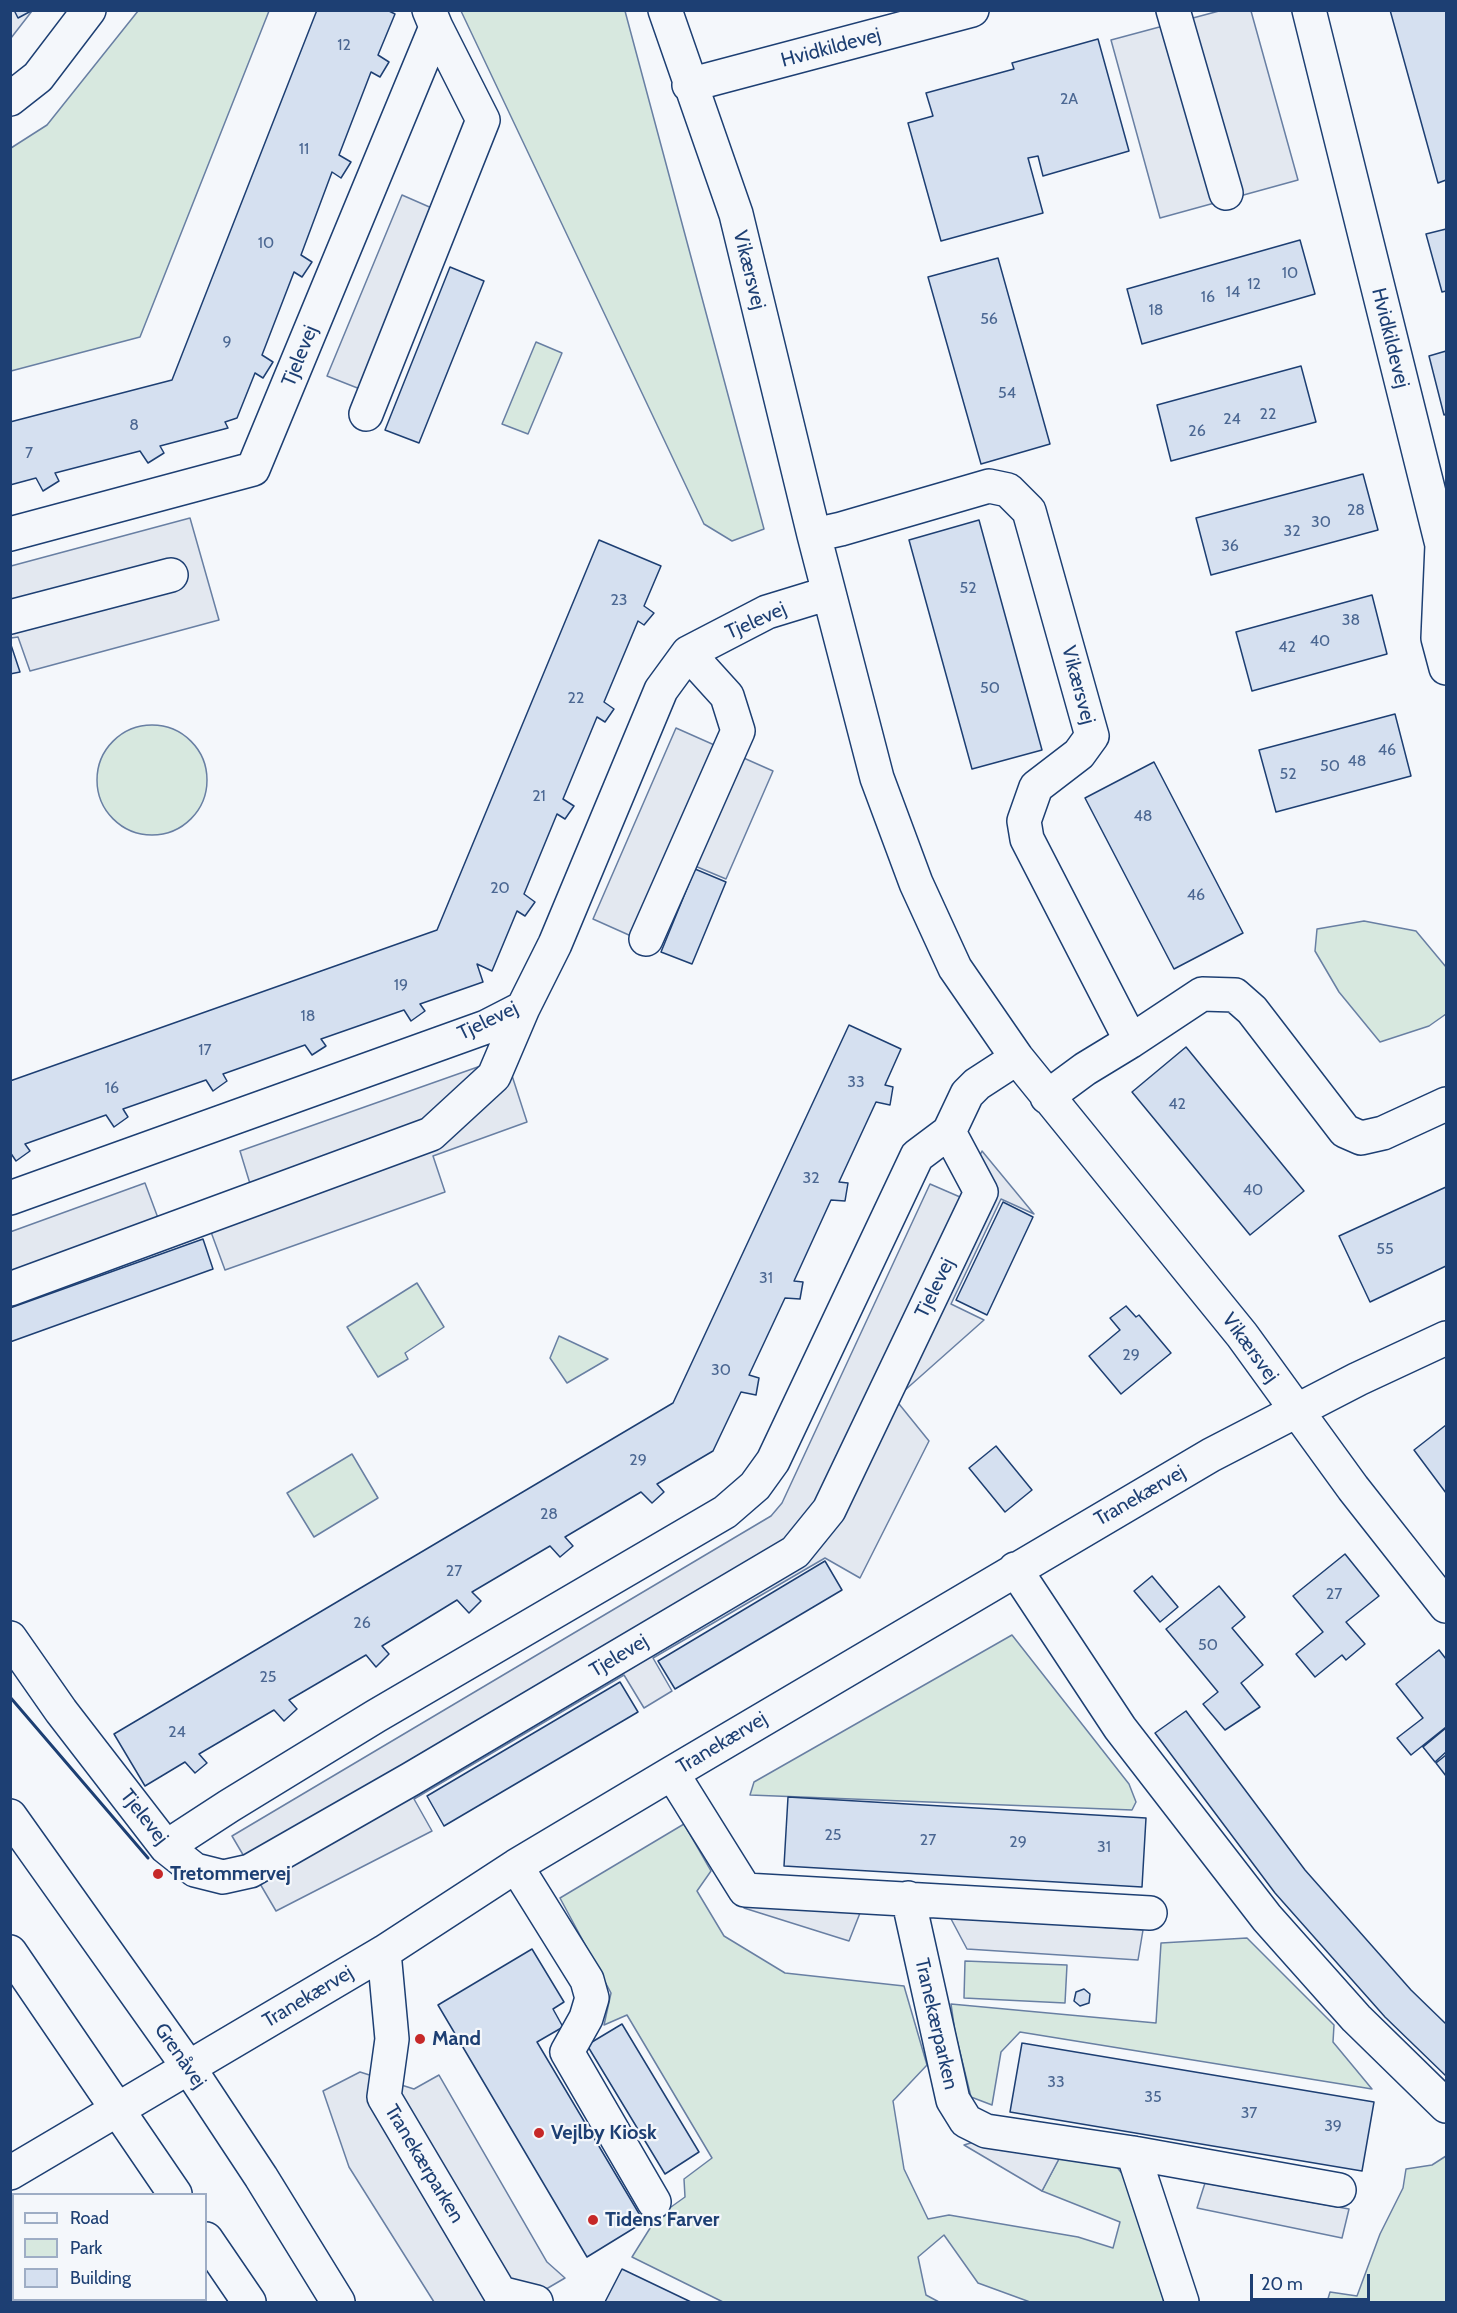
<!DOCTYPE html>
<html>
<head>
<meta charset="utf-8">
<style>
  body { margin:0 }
  #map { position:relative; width:1457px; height:2313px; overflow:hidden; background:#f4f7fb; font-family:Cabin,sans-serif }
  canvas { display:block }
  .frame { position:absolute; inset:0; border:12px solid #1d3f73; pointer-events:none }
  .legend { position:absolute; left:12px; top:2193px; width:195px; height:108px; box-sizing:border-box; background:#f4f7fb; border:2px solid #9eadc5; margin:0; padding:8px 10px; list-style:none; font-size:18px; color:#1d3f73 }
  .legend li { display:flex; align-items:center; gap:12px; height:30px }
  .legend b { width:30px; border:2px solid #9eadc5 }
  .scale { position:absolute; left:1250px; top:2274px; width:120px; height:27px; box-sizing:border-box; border:3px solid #1d3f73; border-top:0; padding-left:8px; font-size:18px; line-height:21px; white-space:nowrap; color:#1d3f73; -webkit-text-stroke:4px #f4f7fb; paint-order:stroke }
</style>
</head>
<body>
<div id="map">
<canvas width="1457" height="2313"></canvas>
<div class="frame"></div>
<ul class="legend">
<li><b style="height:8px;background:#f4f7fb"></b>Road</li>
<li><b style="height:16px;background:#d7e8df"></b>Park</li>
<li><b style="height:16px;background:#d5e0f0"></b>Building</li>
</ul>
<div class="scale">20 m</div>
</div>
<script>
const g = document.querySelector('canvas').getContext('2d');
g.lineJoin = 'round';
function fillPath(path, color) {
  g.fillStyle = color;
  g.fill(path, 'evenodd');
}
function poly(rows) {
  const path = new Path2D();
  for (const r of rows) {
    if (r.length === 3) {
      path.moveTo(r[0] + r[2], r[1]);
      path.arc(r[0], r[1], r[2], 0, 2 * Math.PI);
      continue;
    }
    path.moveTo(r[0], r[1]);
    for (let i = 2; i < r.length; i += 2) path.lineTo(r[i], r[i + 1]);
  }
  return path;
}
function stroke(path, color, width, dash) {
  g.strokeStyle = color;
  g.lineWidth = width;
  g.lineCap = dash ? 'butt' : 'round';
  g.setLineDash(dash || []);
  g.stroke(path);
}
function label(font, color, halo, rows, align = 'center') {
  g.font = font + ' Cabin,sans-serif';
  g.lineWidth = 4.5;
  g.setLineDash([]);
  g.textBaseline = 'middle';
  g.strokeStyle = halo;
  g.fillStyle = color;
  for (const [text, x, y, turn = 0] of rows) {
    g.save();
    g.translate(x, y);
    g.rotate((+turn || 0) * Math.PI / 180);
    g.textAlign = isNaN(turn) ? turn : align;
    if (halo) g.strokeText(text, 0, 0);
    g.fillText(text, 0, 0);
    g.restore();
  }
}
const green = poly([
  [138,11,269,11,140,337,11,371,11,148,47,125,138,11],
  [461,11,625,11,764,529,732,541,704,524,461,11],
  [536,342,562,353,528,434,502,424,536,342],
  [152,780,55],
  [1364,921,1416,931,1446,967,1446,1014,1429,1026,1380,1042,1339,992,1315,951,1317,929,1364,921],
  [417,1283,444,1327,405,1353,408,1359,378,1377,347,1327,417,1283],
  [559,1336,608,1359,567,1383,550,1358,559,1336],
  [352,1454,378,1498,314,1537,287,1493,352,1454],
  [1012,1635,1129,1784,1136,1802,1132,1810,750,1795,754,1782,1012,1635],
  [684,1824,711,1871,697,1891,724,1936,785,1973,904,1986,927,2065,893,2101,904,2169,928,2219,949,2215,1078,2237,1113,2248,1120,2222,1042,2191,1061,2155,1115,2165,1134,2188,1164,2302,1030,2302,978,2283,944,2235,918,2257,926,2295,939,2302,723,2302,632,2257,657,2217,685,2197,684,2179,712,2158,627,2015,604,2025,611,1993,560,1898,684,1824],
  [1247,1938,1334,2025,1333,2042,1372,2089,1020,2032,1001,2052,992,2105,971,2097,955,2032,951,2004,1156,2023,1161,1943,1247,1938],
  [965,1961,1067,1965,1065,2003,964,1998,965,1961],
  [1446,2156,1446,2302,1327,2302,1330,2292,1357,2296,1380,2234,1403,2188,1406,2169,1432,2165,1446,2156]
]);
fillPath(green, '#d7e8df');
stroke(green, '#687fa3', 1.5);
const parking = poly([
  [11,11,32,11,11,38,11,11],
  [1219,11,1251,11,1298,180,1160,218,1111,40,1219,11],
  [402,195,434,209,360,389,327,376,402,195],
  [190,518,219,620,30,671,18,637,11,638,11,566,190,518],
  [676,728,773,771,726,879,695,866,658,948,593,919,676,728],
  [506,1057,527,1122,433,1156,445,1192,225,1270,211,1232,11,1300,10,1232,145,1183,158,1218,251,1187,240,1151,506,1057],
  [982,1151,1034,1214,1001,1199,951,1304,984,1320,895,1399,929,1441,860,1578,825,1558,653,1658,672,1691,644,1708,624,1675,414,1799,432,1831,276,1911,232,1836,771,1516,782,1503,930,1184,960,1197,982,1151],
  [748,1896,860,1913,849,1941,744,1908,748,1896],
  [950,1917,1143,1930,1138,1960,967,1949,950,1917],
  [360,2072,414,2089,439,2075,547,2262,565,2278,524,2302,434,2302,349,2167,323,2091,360,2072],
  [977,2141,1061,2155,1042,2191,964,2145,977,2141],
  [1205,2183,1349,2209,1342,2238,1197,2208,1205,2183]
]);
fillPath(parking, '#e3e8f0');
stroke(parking, '#687fa3', 1.5);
const building = poly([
  [14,10,33,10,18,18,14,10],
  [317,10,387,10,395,14,378,55,389,62,380,77,371,72,339,155,351,162,341,178,332,172,301,255,312,262,302,277,294,272,262,355,273,362,263,378,255,373,237,418,225,422,228,428,160,446,164,453,148,463,140,451,55,473,59,481,43,491,36,478,10,485,10,422,172,380,317,10],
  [1390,10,1446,10,1446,180,1438,183,1390,10],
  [1098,39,1129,151,1043,176,1038,156,1028,158,1043,213,941,241,908,123,933,116,926,93,1014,69,1012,63,1098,39],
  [1446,229,1446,291,1442,292,1426,234,1446,229],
  [1300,240,1315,294,1142,344,1127,289,1300,240],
  [998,258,1050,444,981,464,928,277,998,258],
  [450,267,484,281,419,443,385,430,450,267],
  [1446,351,1446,414,1444,415,1429,356,1446,351],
  [1301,366,1316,422,1171,461,1157,405,1301,366],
  [1363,474,1378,530,1211,575,1196,518,1363,474],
  [979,520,1042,750,972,769,909,540,979,520],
  [599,540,661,566,644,606,654,613,644,625,638,621,604,702,614,709,605,722,597,717,563,799,574,806,565,819,557,814,524,894,535,902,525,916,517,911,492,971,477,964,483,982,420,1004,425,1011,411,1021,404,1010,321,1039,326,1046,312,1055,305,1045,223,1074,227,1081,213,1091,206,1080,123,1109,128,1117,114,1127,106,1115,25,1144,30,1151,16,1161,10,1152,10,1081,437,930,599,540],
  [1372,595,1387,654,1252,691,1236,632,1372,595],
  [10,642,20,672,10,674,10,642],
  [1395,714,1411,776,1276,812,1259,750,1395,714],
  [1154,762,1243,933,1174,969,1085,798,1154,762],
  [695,869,726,882,692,964,661,952,695,869],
  [849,1025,901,1049,885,1085,893,1087,890,1105,876,1102,839,1182,848,1183,845,1201,831,1200,794,1281,803,1282,800,1299,785,1298,749,1375,759,1378,756,1395,741,1392,713,1451,657,1484,664,1492,652,1503,641,1492,565,1537,573,1546,560,1557,550,1546,472,1592,481,1601,469,1613,457,1600,382,1646,389,1654,376,1667,366,1655,289,1700,297,1709,284,1721,274,1710,199,1754,207,1763,195,1773,185,1762,145,1786,114,1734,673,1403,849,1025],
  [1186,1047,1304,1191,1250,1235,1132,1092,1186,1047],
  [1446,1187,1446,1266,1370,1302,1339,1236,1446,1187],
  [1003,1202,1033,1217,987,1315,956,1300,1003,1202],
  [203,1239,213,1269,10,1342,10,1308,203,1239],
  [1126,1306,1136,1317,1139,1315,1171,1353,1121,1394,1089,1356,1120,1330,1110,1318,1126,1306],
  [1446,1425,1446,1493,1414,1450,1446,1425],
  [996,1446,1032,1490,1005,1512,969,1468,996,1446],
  [1345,1554,1379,1596,1346,1622,1365,1644,1346,1660,1342,1655,1315,1677,1296,1654,1323,1632,1293,1596,1345,1554],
  [825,1561,842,1590,675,1689,658,1661,825,1561],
  [1152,1576,1178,1607,1160,1622,1134,1591,1152,1576],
  [1219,1586,1245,1617,1232,1628,1263,1665,1241,1683,1260,1707,1225,1730,1203,1704,1218,1692,1166,1629,1219,1586],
  [1439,1650,1446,1659,1446,1727,1411,1755,1397,1738,1423,1718,1396,1684,1439,1650],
  [620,1682,638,1712,444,1826,427,1796,620,1682],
  [1186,1711,1305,1870,1411,1990,1446,2024,1446,2076,1385,2017,1275,1893,1155,1733,1186,1711],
  [1446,1728,1446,1752,1435,1762,1423,1747,1446,1728],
  [1446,1755,1446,1776,1436,1763,1446,1755],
  [788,1797,1146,1818,1142,1887,784,1866,788,1797],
  [532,1949,564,2002,553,2009,563,2027,537,2042,644,2222,587,2257,438,2005,532,1949],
  [1084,1989,1090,1994,1089,2003,1080,2006,1074,2001,1076,1992,1084,1989],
  [622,2024,699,2152,665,2174,587,2045,622,2024],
  [1022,2043,1374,2102,1362,2171,1010,2112,1022,2043],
  [622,2269,691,2302,605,2302,622,2269],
  [10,2274,14,2279,14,2300,26,2300,27,2302,10,2302,10,2274]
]);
fillPath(building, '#d5e0f0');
stroke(building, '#1d3f73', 1.5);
const minor = poly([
  [665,10,736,214,814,535,877,778,916,883,955,968,1017,1058,1242,1335,1353,1488,1446,1606],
  [1173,10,1226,193],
  [1309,10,1442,545,1438,638,1446,668],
  [689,85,972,10],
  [10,99,38,77,89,10],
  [366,414,483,120,436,27],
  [10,534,253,469,436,27,429,10],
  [814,535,841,529,989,486,1008,490,1029,511,1092,736,1079,754,1036,787,1024,821,1027,839,1131,1041,1202,994,1235,995,1252,1010,1345,1131,1361,1138,1383,1133,1446,1104],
  [10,617,171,575],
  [646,939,738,731,727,696,688,653],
  [1047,1097,1085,1069,1131,1041],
  [10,1198,486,1027,523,1008,555,944,661,690,688,653,767,612,829,593],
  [10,1289,431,1134,494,1076,523,1008],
  [1015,1569,1120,1728,1267,1918,1356,2018,1446,2106],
  [10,1638,61,1711,166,1847,195,1870,223,1877,250,1871,411,1779,795,1552,829,1510,981,1192,949,1132,967,1094,977,1084,1017,1058],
  [672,1773,745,1890,1150,1913],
  [166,1847,229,1806,376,1716,725,1512,755,1486,773,1461,917,1156,949,1132],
  [516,1866,587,1980,592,1998,586,2018,567,2052,654,2202],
  [908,1898,953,2100,966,2121,986,2131,1133,2153,1339,2190],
  [384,1952,392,2039,384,2097,500,2293,536,2302],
  [1133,2153,1182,2302],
  [10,2173,384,1952,516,1866,672,1773,1211,1455,1358,1379,1446,1338]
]);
const major = poly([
  [10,1816,189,2068,261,2177,338,2302],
  [10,1952,175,2194],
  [206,2239,249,2302]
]);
stroke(minor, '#1d3f73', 36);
stroke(major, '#1d3f73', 36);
stroke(minor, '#f4f7fb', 33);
stroke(major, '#f4f7fb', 33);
stroke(poly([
  [10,1697,148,1858]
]), '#1d3f73', 3);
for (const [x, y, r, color] of [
  [158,1874,6,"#c62828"],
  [420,2039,6,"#c62828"],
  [539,2133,6,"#c62828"],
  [593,2220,6,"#c62828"]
]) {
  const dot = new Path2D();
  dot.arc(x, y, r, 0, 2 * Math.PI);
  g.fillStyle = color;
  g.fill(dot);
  stroke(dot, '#f4f7fb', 2);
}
label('16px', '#4b6792', null, [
  ["12",344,45],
  ["2A",1069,99],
  ["11",304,149],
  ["10",266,243],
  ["10",1290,273],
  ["12",1254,284],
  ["14",1233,292],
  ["16",1208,297],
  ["18",1156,310],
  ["56",989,319],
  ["9",227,342],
  ["54",1007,393],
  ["22",1268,414],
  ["24",1232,419],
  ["8",134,425],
  ["26",1197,431],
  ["7",29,453],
  ["28",1356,510],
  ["30",1321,522],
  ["32",1292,531],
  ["36",1230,546],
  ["52",968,588],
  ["23",619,600],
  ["38",1351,620],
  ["40",1320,641],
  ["42",1287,647],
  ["50",990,688],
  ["22",576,698],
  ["46",1387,750],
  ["48",1357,761],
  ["50",1330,766],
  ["52",1288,774],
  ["21",539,796],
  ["48",1143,816],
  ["20",500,888],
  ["46",1196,895],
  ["19",401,985],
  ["18",308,1016],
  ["17",205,1050],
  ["33",856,1082],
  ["16",112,1088],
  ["42",1177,1104],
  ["32",811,1178],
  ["40",1253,1190],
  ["55",1385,1249],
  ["31",766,1278],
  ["29",1131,1355],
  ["30",721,1370],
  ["29",638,1460],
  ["28",549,1514],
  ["27",454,1571],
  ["27",1334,1594],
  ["26",362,1623],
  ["50",1208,1645],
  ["25",268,1677],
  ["24",177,1732],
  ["25",833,1835],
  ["27",928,1840],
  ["29",1018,1842],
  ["31",1104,1847],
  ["33",1056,2082],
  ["35",1153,2097],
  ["37",1249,2113],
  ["39",1333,2126]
]);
label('20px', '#1d3f73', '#f4f7fb', [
  ["Hvidkildevej",831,48,-15],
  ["Vikærsvej",749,270,76],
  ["Hvidkildevej",1390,338,76],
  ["Tjelevej",300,356,-68],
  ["Tjelevej",756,621,-24],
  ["Vikærsvej",1078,685,75],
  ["Tjelevej",488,1021,-26],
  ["Tjelevej",935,1288,-64],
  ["Vikærsvej",1250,1348,54],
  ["Tranekærvej",1140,1496,-30],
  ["Tjelevej",619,1656,-31],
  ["Tranekærvej",722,1743,-31],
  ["Tjelevej",144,1817,52],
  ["Tranekærvej",308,1997,-31],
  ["Tranekærparken",936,2024,77],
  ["Grenåvej",180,2056,55],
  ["Tranekærparken",424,2164,59]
]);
label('bold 20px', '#1d3f73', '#f4f7fb', [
  ["Tretommervej",170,1874],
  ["Mand",432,2039],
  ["Vejlby Kiosk",551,2133],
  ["Tidens Farver",605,2220]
], 'left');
</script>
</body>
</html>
